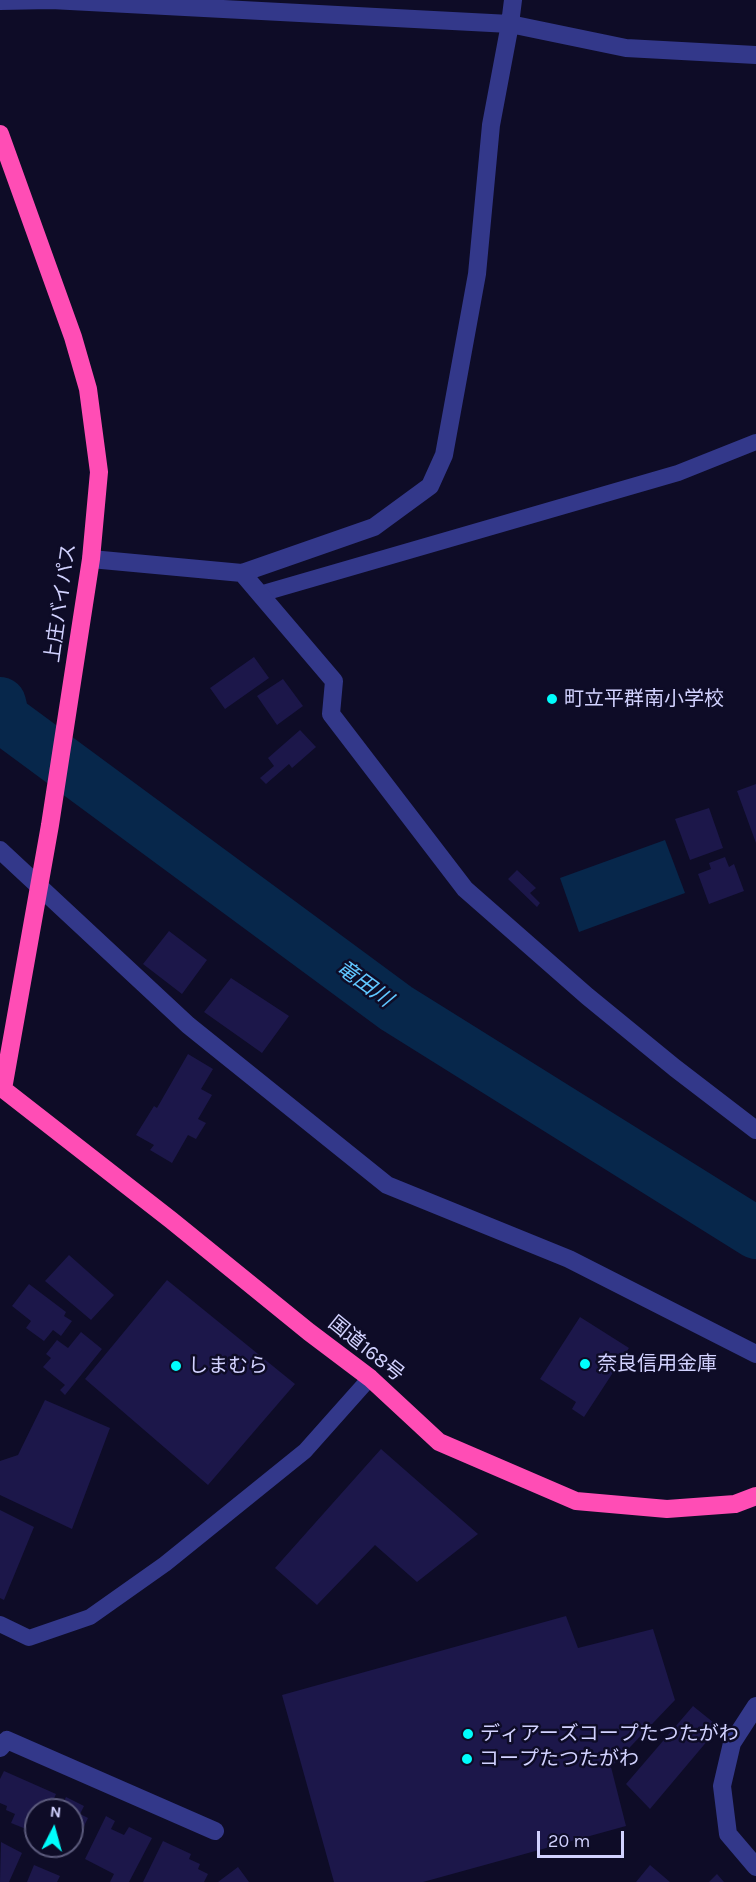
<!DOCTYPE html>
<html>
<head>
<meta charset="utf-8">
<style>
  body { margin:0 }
  #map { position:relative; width:756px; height:1882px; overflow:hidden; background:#0e0c27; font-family:Karla,sans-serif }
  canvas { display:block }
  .north { position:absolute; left:24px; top:1798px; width:60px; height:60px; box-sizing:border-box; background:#0e0c27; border:2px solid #5c5b7d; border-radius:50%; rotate:6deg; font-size:16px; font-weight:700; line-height:24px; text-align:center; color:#d2d2ff }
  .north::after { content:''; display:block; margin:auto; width:21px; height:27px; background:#00fdfc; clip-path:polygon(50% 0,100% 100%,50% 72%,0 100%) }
  .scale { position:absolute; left:537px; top:1831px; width:87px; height:27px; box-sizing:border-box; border:3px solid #d2d2ff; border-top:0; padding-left:8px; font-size:18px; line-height:21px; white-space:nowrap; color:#d2d2ff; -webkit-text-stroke:4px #0e0c27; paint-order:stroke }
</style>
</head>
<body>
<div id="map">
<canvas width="756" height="1882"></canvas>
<div class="north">N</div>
<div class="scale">20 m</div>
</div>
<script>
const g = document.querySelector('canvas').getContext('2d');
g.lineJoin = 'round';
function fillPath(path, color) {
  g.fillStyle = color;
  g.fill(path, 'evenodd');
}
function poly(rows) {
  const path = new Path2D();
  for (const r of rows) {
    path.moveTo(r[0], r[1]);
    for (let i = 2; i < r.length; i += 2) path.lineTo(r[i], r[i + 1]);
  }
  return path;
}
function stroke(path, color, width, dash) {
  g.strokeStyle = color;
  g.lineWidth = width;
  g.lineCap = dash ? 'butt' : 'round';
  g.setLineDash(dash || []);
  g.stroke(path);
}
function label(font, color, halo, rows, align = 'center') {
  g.font = font + ' Karla,"Noto Sans JP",sans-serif';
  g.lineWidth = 5;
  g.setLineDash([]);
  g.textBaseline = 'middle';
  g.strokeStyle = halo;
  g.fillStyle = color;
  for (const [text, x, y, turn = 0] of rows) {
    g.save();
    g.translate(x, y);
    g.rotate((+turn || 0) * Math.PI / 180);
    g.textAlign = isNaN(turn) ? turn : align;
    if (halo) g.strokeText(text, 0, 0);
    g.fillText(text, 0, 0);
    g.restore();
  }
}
fillPath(poly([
  [665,840,685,893,579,932,560,878]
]), '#07274b');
stroke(poly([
  [0,703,4,719,396,1008,756,1233]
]), '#07274b', 52);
fillPath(poly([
  [254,657,269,678,225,709,210,688],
  [283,679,303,706,277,725,257,696],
  [300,730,316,747,292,768,289,764,266,784,260,778,274,766,268,758],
  [756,784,756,843,737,791],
  [709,808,723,848,690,860,675,819],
  [725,857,729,867,734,864,744,891,709,904,698,874,711,869,709,863],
  [517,870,536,888,530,893,540,903,537,907,508,879],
  [169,931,207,960,182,994,143,964],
  [231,978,289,1016,262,1053,204,1012],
  [188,1054,213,1069,201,1089,212,1095,198,1119,206,1123,196,1139,188,1135,172,1163,150,1150,154,1145,136,1135,154,1106,157,1108],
  [69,1255,114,1295,91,1320,45,1281],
  [167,1280,295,1384,208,1485,85,1379],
  [29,1284,66,1312,64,1316,72,1321,61,1336,53,1330,44,1341,26,1328,31,1321,12,1306],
  [580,1317,629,1348,584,1417,572,1409,576,1402,540,1379],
  [81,1332,102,1349,65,1395,60,1390,65,1385,43,1367,51,1358,46,1354,57,1340,68,1348],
  [45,1400,110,1428,72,1529,0,1495,0,1461,18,1455],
  [381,1449,478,1534,417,1582,375,1545,317,1605,275,1568],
  [0,1510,34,1527,4,1600,0,1598],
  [566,1616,578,1648,653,1629,675,1700,611,1767,626,1826,423,1882,334,1882,282,1695],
  [693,1706,719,1727,650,1809,626,1784],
  [4,1771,56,1794,49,1810,36,1810,36,1833,11,1823,15,1814,6,1810,7,1806,0,1803,0,1779],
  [66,1797,84,1806,80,1814,88,1818,71,1852,58,1846,72,1846,72,1810,60,1810],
  [106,1816,115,1821,111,1829,124,1835,129,1827,152,1838,129,1882,110,1882,114,1874,85,1859],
  [163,1841,191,1854,189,1859,200,1864,198,1869,208,1874,204,1882,143,1882],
  [1,1842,22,1853,9,1882,0,1882],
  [34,1865,60,1876,57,1882,27,1882],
  [650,1865,670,1882,636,1882],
  [238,1867,249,1882,218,1882],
  [717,1874,724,1882,709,1882]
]), '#1c174a');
stroke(poly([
  [260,594,678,473,756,442],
  [0,1624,29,1638,90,1617,165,1564,305,1451,370,1378]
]), '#33388a', 16);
stroke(poly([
  [0,1,51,0,510,24,626,48,756,55],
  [91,559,242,573,374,527,430,486,444,455,477,274,491,125,510,24,513,0],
  [242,573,334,681,331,714,465,889,587,996,675,1068,756,1130],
  [0,850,188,1025,387,1185,569,1259,756,1354],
  [756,1706,732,1743,722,1786,728,1834,756,1867],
  [0,1748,7,1740,215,1831]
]), '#33388a', 18);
stroke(poly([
  [0,134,73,337,88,389,99,472,91,559,50,825,3,1089,171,1220,309,1332,370,1378,439,1442,576,1501,667,1509,735,1504,756,1496]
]), '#ff4db5', 18);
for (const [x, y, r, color] of [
  [552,699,6,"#00fdfc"],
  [585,1364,6,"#00fdfc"],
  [176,1366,6,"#00fdfc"],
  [468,1734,6,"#00fdfc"],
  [467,1759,6,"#00fdfc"]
]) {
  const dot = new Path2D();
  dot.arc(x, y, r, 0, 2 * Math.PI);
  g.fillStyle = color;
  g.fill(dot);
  stroke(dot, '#0e0c27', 2);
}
label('20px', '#d2d2ff', '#0e0c27', [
  ["上庄バイパス",61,603,-82],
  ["国道168号",366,1349,39]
]);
label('20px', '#d2d2ff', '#0e0c27', [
  ["町立平群南小学校",564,699],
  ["奈良信用金庫",597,1364],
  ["しまむら",188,1366],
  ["ディアーズコープたつたがわ",480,1734],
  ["コープたつたがわ",479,1759]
], 'left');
label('italic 21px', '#60c6ff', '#0e0c27', [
  ["竜田川",364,984,36]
]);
</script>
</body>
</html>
